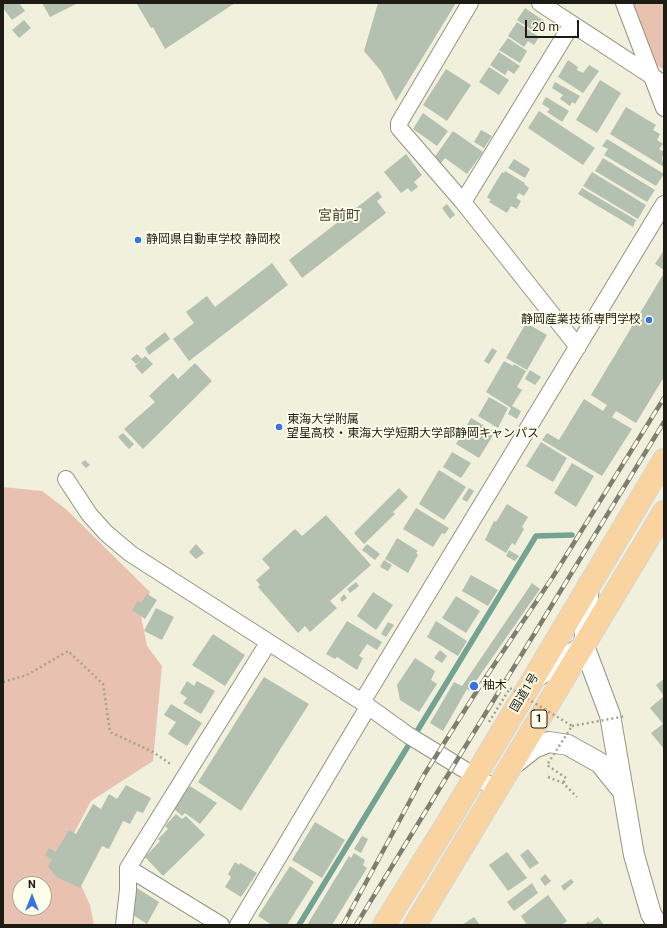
<!DOCTYPE html>
<html>
<head>
<meta charset="utf-8">
<style>
  body { margin:0 }
  #map { position:relative; width:667px; height:928px; overflow:hidden; background:#f0f0dc; font-family:Roboto,sans-serif }
  canvas { display:block }
  .frame { position:absolute; inset:0; border:4px solid #1c1c15; pointer-events:none }
  .north { position:absolute; left:12px; top:876px; width:40px; height:40px; box-sizing:border-box; background:#fdfdea; border:1px solid #a3a395; border-radius:50%; rotate:0deg; font-size:11px; font-weight:700; line-height:16px; text-align:center; color:#1c1c15 }
  .north::after { content:''; display:block; margin:auto; width:14px; height:18px; background:#3873e2; clip-path:polygon(50% 0,100% 100%,50% 72%,0 100%) }
  .scale { position:absolute; left:525px; top:20px; width:54px; height:18px; box-sizing:border-box; border:2px solid #1c1c15; border-top:0; padding-left:5px; font-size:12px; line-height:14px; white-space:nowrap; color:#1c1c15; -webkit-text-stroke:3px #fdfdea; paint-order:stroke }
</style>
</head>
<body>
<div id="map">
<canvas width="667" height="928"></canvas>
<div class="frame"></div>
<div class="north">N</div>
<div class="scale">20 m</div>
</div>
<script>
const g = document.querySelector('canvas').getContext('2d');
g.lineJoin = 'round';
function fillPath(path, color) {
  g.fillStyle = color;
  g.fill(path, 'evenodd');
}
function poly(rows) {
  const path = new Path2D();
  for (const r of rows) {
    path.moveTo(r[0], r[1]);
    for (let i = 2; i < r.length; i += 2) path.lineTo(r[i], r[i + 1]);
  }
  return path;
}
function stroke(path, color, width, dash) {
  g.strokeStyle = color;
  g.lineWidth = width;
  g.lineCap = dash ? 'butt' : 'round';
  g.setLineDash(dash || []);
  g.stroke(path);
}
function label(font, color, halo, rows, align = 'center') {
  g.font = font + ' Roboto,"Noto Sans JP",sans-serif';
  g.lineWidth = 4;
  g.setLineDash([]);
  g.textBaseline = 'middle';
  g.strokeStyle = halo;
  g.fillStyle = color;
  for (const [text, x, y, turn = 0] of rows) {
    g.save();
    g.translate(x, y);
    g.rotate((+turn || 0) * Math.PI / 180);
    g.textAlign = isNaN(turn) ? turn : align;
    if (halo) g.strokeText(text, 0, 0);
    g.fillText(text, 0, 0);
    g.restore();
  }
}
fillPath(poly([
  [632,3,664,3,664,70,654,63],
  [3,487,42,491,67,510,150,592,141,616,147,646,162,666,153,761,91,801,65,850,90,905,94,925,3,925],
  [20,884,44,884,44,908,20,908]
]), '#e9c1b0');
stroke(poly([
  [299,925,536,536,572,535]
]), '#75a391', 5.5);
fillPath(poly([
  [3,3,19,3,25,11,12,20,3,8],
  [42,3,78,3,50,17],
  [139,3,235,3,165,49,153,27,151,28,137,4],
  [378,3,456,3,396,101,381,71,364,51],
  [525,8,544,21,536,33,517,20],
  [24,20,31,28,19,38,12,30],
  [517,22,539,37,534,45,528,41,524,47,508,36],
  [508,38,527,51,520,63,499,50],
  [499,52,520,66,514,74,508,70,505,75,490,65],
  [568,60,578,67,577,70,583,73,589,65,599,71,583,93,558,77],
  [489,67,509,80,499,95,479,82],
  [446,69,471,85,447,121,423,105],
  [600,80,621,93,597,133,576,120],
  [555,82,580,96,575,104,572,102,570,106,560,99,563,95,552,88],
  [546,97,569,111,562,122,547,112,550,109,542,104],
  [626,107,656,125,653,130,660,134,657,140,663,144,659,149,664,152,662,158,664,167,610,134],
  [539,111,595,148,583,165,528,128],
  [423,113,448,131,437,146,413,129],
  [481,130,492,136,484,148,474,142],
  [453,131,483,152,467,174,445,158,441,163,434,158],
  [607,139,664,174,656,186,604,155,608,149,602,146],
  [406,154,422,175,414,182,418,187,411,192,408,188,401,193,384,172],
  [603,158,655,190,647,202,595,171],
  [514,159,530,169,525,178,508,168],
  [505,171,525,183,524,184,529,188,524,196,519,193,516,198,521,201,517,209,511,206,507,213,489,202,491,200,487,197,502,172,504,173],
  [592,172,646,205,638,219,583,186],
  [582,188,636,220,633,227,578,194],
  [378,191,382,197,377,201,386,213,302,278,289,260],
  [447,204,455,215,450,219,442,208],
  [664,250,664,270,655,264],
  [272,263,288,285,189,361,173,339,194,323,186,312,207,296,215,307],
  [664,273,664,377,636,423,616,411,612,417,632,429,602,476,542,440,547,433,559,440,584,399,603,411,607,405,591,395],
  [526,323,547,335,527,370,506,358],
  [165,332,170,339,149,355,145,348],
  [492,348,497,351,489,364,484,361],
  [137,354,142,359,136,364,131,359],
  [145,356,153,364,142,374,135,366],
  [504,361,513,366,514,364,526,371,517,387,522,390,512,406,521,411,517,419,508,414,511,408,486,392],
  [195,363,212,381,143,449,124,429,155,402,149,396,173,373,178,379],
  [530,370,541,377,535,385,525,379],
  [489,397,508,408,498,428,478,416],
  [471,418,495,432,479,458,456,444],
  [123,433,134,444,129,449,118,437],
  [541,442,567,458,553,482,526,466],
  [452,452,471,463,461,478,443,467],
  [85,460,90,465,86,468,81,463],
  [572,463,594,476,576,507,554,493],
  [439,470,466,487,444,520,419,504],
  [399,488,408,497,393,512,395,514,364,544,354,533],
  [469,488,474,491,467,502,462,499],
  [507,504,528,517,522,527,524,529,515,545,512,543,506,553,485,540,494,521,496,522],
  [416,508,449,528,445,534,442,533,433,547,403,529],
  [326,515,371,565,330,601,337,608,310,632,305,626,298,633,258,587,260,585,256,580,270,568,262,559,295,529,302,536],
  [397,538,418,551,416,553,418,555,408,573,385,559],
  [196,544,204,553,196,559,189,552],
  [367,544,380,554,375,560,362,550],
  [509,550,519,556,515,561,506,556],
  [384,560,392,565,388,571,380,567],
  [471,575,498,590,488,606,462,591],
  [356,582,359,586,350,593,347,589],
  [532,583,540,589,469,691,467,689,443,731,430,723,454,682,462,686],
  [373,592,393,605,376,630,357,616],
  [147,594,157,600,145,619,132,610,138,601,141,603],
  [344,594,347,598,342,602,340,599],
  [456,596,480,611,466,633,442,618],
  [156,608,174,617,162,640,144,631],
  [347,621,382,642,377,650,367,644,359,656,363,658,357,670,337,657,335,659,326,654],
  [436,621,467,641,458,656,427,637],
  [388,622,394,625,386,637,381,634],
  [213,634,245,655,225,686,192,665],
  [440,650,447,656,442,663,434,658],
  [415,658,435,671,431,680,437,684,419,712,400,700,397,685],
  [264,677,309,704,241,811,198,782],
  [664,679,664,696,656,685],
  [187,681,194,686,197,681,215,691,201,714,183,703,187,698,180,693],
  [664,696,664,749,651,733,663,724,650,708],
  [171,704,202,723,187,746,168,734,176,722,164,715],
  [126,785,151,798,143,813,137,811,130,824,123,821,109,849,102,846,80,888,56,877,48,866,52,860,45,855,49,848,56,852,69,830,76,834,93,804,101,809,109,794,117,799],
  [190,786,217,803,200,824,185,813,182,816,173,808],
  [176,814,182,819,186,816,205,835,163,876,145,857,160,841,158,839,168,829,165,826],
  [315,822,345,840,322,878,292,860],
  [362,836,368,839,361,853,354,849],
  [528,849,539,863,530,869,520,855],
  [507,852,527,878,508,891,489,865],
  [354,853,365,860,363,865,367,868,332,925,307,925,349,856,351,858],
  [235,862,239,865,240,863,257,873,241,897,225,887,231,877,228,874],
  [290,866,314,882,287,925,272,925,258,916],
  [545,874,551,881,545,886,540,879],
  [571,879,574,882,564,891,561,886],
  [532,883,538,893,514,911,507,902],
  [137,888,159,902,147,924,133,915,135,891],
  [548,895,567,921,562,925,527,925,521,916],
  [474,917,480,925,462,925],
  [598,917,604,925,584,925,589,921,590,923]
]), '#b4c0b0');
const minor = poly([
  [540,3,664,84],
  [624,3,664,108],
  [572,24,463,202,578,347],
  [463,202,399,128,399,123,470,3],
  [66,479,89,514,106,533,131,554,362,702,408,735,496,789],
  [362,702,664,204],
  [128,868,221,925],
  [124,925,128,890,128,868,268,643],
  [238,925,368,707]
]);
const tertiary = poly([
  [589,584,584,646,610,715,634,855,651,914,658,925],
  [533,679,584,646],
  [515,763,534,748,549,742,568,745,600,763,621,789]
]);
const trunk = poly([
  [384,925,448,822,664,460],
  [415,925,664,512]
]);
stroke(minor, '#949482', 18);
stroke(tertiary, '#949482', 22);
stroke(trunk, '#d6d6d5', 24);
stroke(poly([
  [3,682,27,675,68,651,103,684,110,732,153,752,172,765],
  [548,777,563,783,577,797]
]), '#a3a394', 2.5, [2, 3]);
stroke(minor, '#fff', 16);
stroke(tertiary, '#fff', 20);
stroke(trunk, '#fad4a0', 22);
const rail = poly([
  [343,925,424,775,480,686,554,575,664,398],
  [356,925,664,422]
]);
stroke(rail, '#7e7e71', 4.5);
stroke(rail, '#fdfdea', 3, [9]);
stroke(poly([
  [489,722,510,688,572,726,547,765,566,778,563,783],
  [572,726,626,716]
]), '#a3a394', 2.5, [2, 3]);
for (const [x, y, r, color] of [
  [138,240,4,"#3873e2"],
  [649,320,4,"#3873e2"],
  [279,427,4,"#3873e2"],
  [474,686,5,"#3873e2"]
]) {
  const dot = new Path2D();
  dot.arc(x, y, r, 0, 2 * Math.PI);
  g.fillStyle = color;
  g.fill(dot);
  stroke(dot, '#fdfdea', 1.5);
}
for (const [x, y, w] of [
  [539,719,16]
]) {
  const box = new Path2D();
  box.roundRect(x - w / 2, y - 9, w, 18, 3);
  g.fillStyle = '#fdfdea';
  g.fill(box);
  stroke(box, '#1c1c15', 1);
}
label('bold 11px', '#1c1c15', null, [
  ["1",539,719]
]);
label('12px', '#1c1c15', '#fdfdea', [
  ["静岡県自動車学校 静岡校",146,240],
  ["静岡産業技術専門学校",641,320,"right"],
  ["東海大学附属",287,420],
  ["望星高校・東海大学短期大学部静岡キャンパス",287,434],
  ["柚木",483,686]
], 'left');
label('12px', '#1c1c15', '#fdfdea', [
  ["国道1号",525,693,-59]
]);
label('14px', '#444434', '#fdfdea', [
  ["宮前町",339,216]
]);
</script>
</body>
</html>
